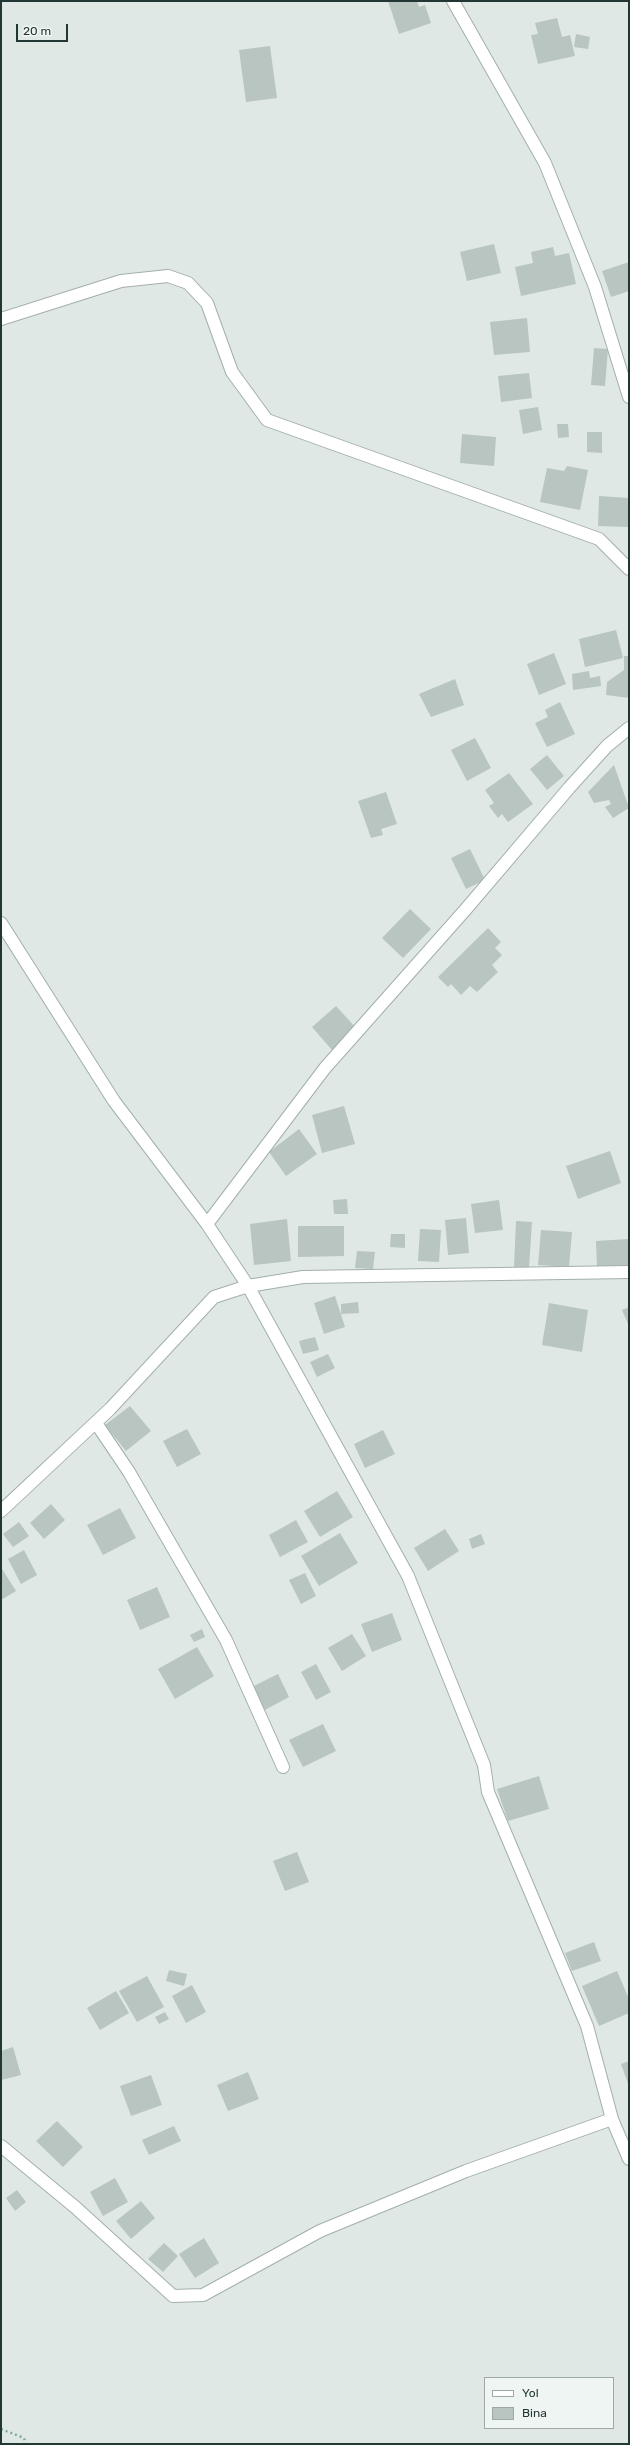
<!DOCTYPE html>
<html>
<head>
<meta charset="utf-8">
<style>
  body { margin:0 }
  #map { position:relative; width:630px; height:2445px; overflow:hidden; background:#dfe8e5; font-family:Rubik,sans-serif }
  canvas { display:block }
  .frame { position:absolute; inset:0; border:2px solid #223633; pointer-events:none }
  .legend { position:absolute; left:484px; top:2377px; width:130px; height:52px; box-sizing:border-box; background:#eff5f3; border:1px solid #9da9a6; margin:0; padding:5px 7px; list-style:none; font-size:12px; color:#223633 }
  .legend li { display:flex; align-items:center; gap:8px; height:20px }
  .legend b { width:20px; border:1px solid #9da9a6 }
  .scale { position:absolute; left:16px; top:24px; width:52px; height:18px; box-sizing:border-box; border:2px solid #223633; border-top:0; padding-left:5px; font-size:12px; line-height:14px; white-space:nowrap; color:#223633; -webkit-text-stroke:3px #eff5f3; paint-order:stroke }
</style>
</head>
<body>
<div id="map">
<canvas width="630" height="2445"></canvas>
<div class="frame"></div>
<ul class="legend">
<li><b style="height:5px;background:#fff"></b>Yol</li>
<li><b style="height:11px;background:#b8c5c1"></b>Bina</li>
</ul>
<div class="scale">20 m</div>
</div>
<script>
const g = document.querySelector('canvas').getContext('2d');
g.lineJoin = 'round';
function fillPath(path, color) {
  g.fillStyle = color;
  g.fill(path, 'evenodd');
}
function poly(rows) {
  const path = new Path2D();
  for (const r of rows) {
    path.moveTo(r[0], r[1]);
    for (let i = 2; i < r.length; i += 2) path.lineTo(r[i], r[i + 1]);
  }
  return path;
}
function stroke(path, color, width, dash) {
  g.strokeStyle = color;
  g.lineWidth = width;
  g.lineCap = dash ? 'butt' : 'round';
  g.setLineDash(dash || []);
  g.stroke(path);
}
fillPath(poly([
  [388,1,417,1,419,7,425,5,431,23,399,34],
  [557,18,562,37,570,35,575,56,538,64,531,35,538,34,535,23],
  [576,34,590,37,588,49,574,47],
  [270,46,277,98,246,102,239,50],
  [494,244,501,273,467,281,460,252],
  [553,247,555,256,569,253,576,284,521,296,515,267,533,263,531,252],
  [629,262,629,291,611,297,602,271],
  [527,318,530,352,494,355,490,322],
  [594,348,608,349,605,386,591,385],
  [529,373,532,398,501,402,498,376],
  [538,407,542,430,523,434,519,410],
  [557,424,568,424,569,437,558,438],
  [587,432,602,432,602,453,587,452],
  [462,434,496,437,494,466,460,463],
  [567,466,588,470,580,510,540,502,547,468,564,471],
  [599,496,629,498,628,527,598,526],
  [616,630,623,658,585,667,579,639],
  [554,653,566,684,539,695,527,664],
  [624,656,629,656,629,698,606,695,607,682,624,670],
  [589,671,590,678,600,676,601,686,573,690,572,674],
  [455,679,464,705,431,717,419,694],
  [560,702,575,734,547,747,535,723,548,717,545,710],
  [475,738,491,768,467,781,451,750],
  [547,755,564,776,547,790,530,769],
  [614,765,629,808,613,818,605,807,611,804,609,800,594,803,588,792],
  [509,773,533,804,508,822,502,814,498,818,489,806,494,803,485,790],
  [386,792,397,824,381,829,383,835,371,838,358,801],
  [470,849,485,880,466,889,451,858],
  [410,909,431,929,403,958,382,938],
  [488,928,501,942,495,948,502,955,492,965,498,972,477,992,470,986,461,995,451,984,448,987,438,977],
  [336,1006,356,1028,332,1050,312,1027],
  [344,1106,355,1144,322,1153,312,1115],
  [299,1129,317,1154,286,1176,269,1152],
  [610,1151,621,1183,578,1199,566,1166],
  [347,1199,348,1214,334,1214,333,1200],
  [499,1200,503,1230,475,1233,471,1204],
  [466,1218,469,1253,448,1255,445,1220],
  [287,1219,291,1261,254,1265,250,1224],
  [516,1221,532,1222,529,1268,514,1267],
  [298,1226,344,1226,344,1256,298,1257],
  [420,1229,441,1230,439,1262,418,1261],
  [541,1230,572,1232,569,1267,538,1265],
  [391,1234,405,1234,405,1248,390,1247],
  [629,1239,629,1265,597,1267,596,1241],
  [357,1251,375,1252,373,1269,355,1268],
  [335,1296,345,1327,324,1334,314,1303],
  [358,1302,359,1313,341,1314,341,1304],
  [549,1303,588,1310,582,1352,542,1345],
  [629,1307,629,1326,622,1310],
  [315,1337,319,1350,303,1354,299,1341],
  [328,1354,335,1368,317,1377,310,1362],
  [130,1406,151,1431,126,1451,105,1425],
  [187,1429,201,1454,177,1467,163,1441],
  [383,1430,395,1454,365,1468,354,1444],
  [337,1491,353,1517,320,1537,304,1511],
  [51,1504,65,1520,44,1539,30,1523],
  [120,1508,136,1538,103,1555,87,1525],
  [296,1520,308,1542,280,1557,269,1535],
  [19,1522,29,1536,13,1547,3,1534],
  [445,1529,459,1551,428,1571,414,1548],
  [340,1533,358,1563,319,1586,301,1556],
  [481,1534,485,1544,472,1549,469,1539],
  [24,1550,37,1575,21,1584,8,1559],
  [2,1569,16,1591,1,1600,1,1570],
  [305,1573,316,1596,301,1604,289,1580],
  [157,1587,170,1617,140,1630,127,1600],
  [392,1613,402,1640,372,1652,361,1624],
  [202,1629,205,1637,194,1642,190,1635],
  [352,1634,366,1656,342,1671,328,1648],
  [197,1647,214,1676,175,1699,158,1669],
  [316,1664,331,1692,316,1700,301,1672],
  [278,1674,289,1697,263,1711,252,1687],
  [323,1724,336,1751,303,1767,289,1740],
  [539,1776,549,1809,508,1821,497,1789],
  [297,1852,309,1882,285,1891,273,1861],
  [594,1942,601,1961,572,1971,565,1953],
  [169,1970,187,1974,184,1986,166,1981],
  [617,1971,629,1999,629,2013,599,2026,582,1986],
  [147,1976,164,2007,137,2022,119,1991],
  [192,1985,206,2012,186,2023,172,1996],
  [116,1991,129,2013,100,2030,87,2008],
  [165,2012,169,2019,159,2024,155,2017],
  [13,2047,21,2075,1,2080,1,2051],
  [629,2061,629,2086,621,2064],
  [248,2072,259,2099,228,2111,217,2085],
  [151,2075,162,2105,131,2116,120,2086],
  [57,2121,83,2147,63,2167,36,2141],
  [174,2126,181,2141,149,2155,142,2140],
  [115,2178,128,2202,103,2216,90,2192],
  [17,2190,26,2202,15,2211,6,2198],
  [141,2201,155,2218,131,2239,116,2221],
  [204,2238,219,2263,195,2278,179,2254],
  [164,2243,178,2256,163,2272,148,2259]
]), '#b8c5c1');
const street = poly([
  [453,1,545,163,595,287,629,397],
  [1,319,121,281,168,276,188,283,207,303,232,372,267,420,599,539,629,569],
  [1,923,114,1101,207,1224,248,1286,408,1576,484,1765,488,1792,587,2026,612,2119,629,2159],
  [207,1224,325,1068,466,909,569,788,607,746,629,728],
  [96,1423,129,1472,226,1640,283,1767],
  [1,1511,110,1409,214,1297,248,1286,303,1277,629,1272],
  [1,2146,75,2207,173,2296,203,2295,320,2231,466,2171,612,2119]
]);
stroke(street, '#a3afac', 14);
stroke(poly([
  [1,2429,24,2438,26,2444]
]), '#83a8a0', 2.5, [2, 3]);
stroke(street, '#fff', 12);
</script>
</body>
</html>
